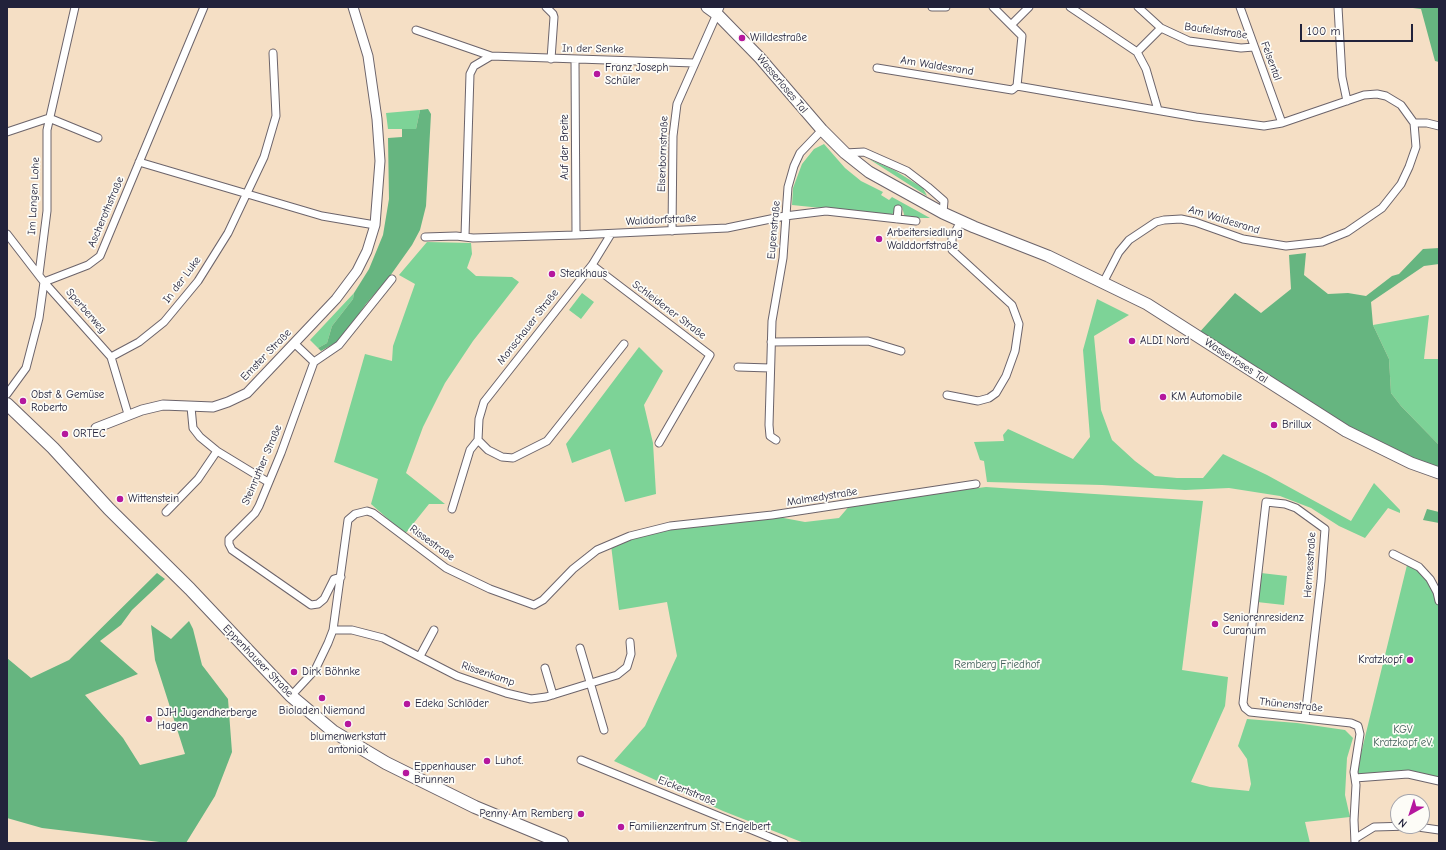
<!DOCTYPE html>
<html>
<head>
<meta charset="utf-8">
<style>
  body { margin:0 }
  #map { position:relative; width:1446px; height:850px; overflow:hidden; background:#f5dfc5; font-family:"Comic Neue",sans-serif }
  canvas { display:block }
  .frame { position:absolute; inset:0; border:8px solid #22223b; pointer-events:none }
  .north { position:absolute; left:1390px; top:794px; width:40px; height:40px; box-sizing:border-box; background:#fdfcf7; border:1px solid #a5a5ac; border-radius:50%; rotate:219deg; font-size:11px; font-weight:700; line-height:16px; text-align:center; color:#22223b }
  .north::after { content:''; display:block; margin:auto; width:14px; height:18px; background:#b5179e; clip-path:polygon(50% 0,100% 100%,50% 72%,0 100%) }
  .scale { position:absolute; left:1300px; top:24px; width:113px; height:18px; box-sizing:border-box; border:2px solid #22223b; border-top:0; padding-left:5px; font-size:12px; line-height:14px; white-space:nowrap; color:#22223b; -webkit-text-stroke:3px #fdfcf7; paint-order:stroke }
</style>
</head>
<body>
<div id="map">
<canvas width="1446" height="850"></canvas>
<div class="frame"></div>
<div class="north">N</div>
<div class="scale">100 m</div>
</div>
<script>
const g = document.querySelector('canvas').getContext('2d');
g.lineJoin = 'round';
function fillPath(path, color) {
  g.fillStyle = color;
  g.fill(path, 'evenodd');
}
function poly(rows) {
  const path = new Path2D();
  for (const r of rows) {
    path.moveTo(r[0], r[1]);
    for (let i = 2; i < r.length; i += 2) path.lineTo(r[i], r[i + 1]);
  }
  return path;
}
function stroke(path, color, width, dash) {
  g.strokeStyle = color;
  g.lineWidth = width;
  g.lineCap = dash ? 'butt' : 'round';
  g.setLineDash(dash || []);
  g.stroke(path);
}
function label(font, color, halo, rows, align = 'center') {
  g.font = font + ' "Comic Neue",sans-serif';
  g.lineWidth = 3.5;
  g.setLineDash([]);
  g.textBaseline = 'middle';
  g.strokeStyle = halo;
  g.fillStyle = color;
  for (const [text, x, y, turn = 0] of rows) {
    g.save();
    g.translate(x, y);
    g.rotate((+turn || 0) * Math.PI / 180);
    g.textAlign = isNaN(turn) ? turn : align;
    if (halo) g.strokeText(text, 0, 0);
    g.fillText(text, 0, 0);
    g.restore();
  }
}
fillPath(poly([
  [420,110,416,129,388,129,386,113],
  [824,144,845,168,861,181,883,192,881,195,889,200,892,197,930,218,905,218,902,207,896,206,894,213,890,215,792,205,793,188,802,164,814,149],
  [869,159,894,170,923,188,927,196],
  [427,242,471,243,472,254,467,268,476,276,512,277,519,282,473,341,445,383,423,427,406,473,445,504,429,504,405,534,371,504,378,479,334,462,365,354,392,361,393,346,415,284,399,275],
  [354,293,353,299,332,326,327,343,318,348,310,340],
  [582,293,594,302,581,319,569,310],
  [1097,299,1129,315,1094,336,1101,410,1112,440,1135,461,1155,476,1177,478,1203,478,1223,454,1267,475,1351,521,1374,483,1400,510,1400,513,1388,508,1365,538,1339,526,1311,508,1280,496,1229,488,1185,490,1102,485,987,482,984,461,980,460,974,442,1004,441,1003,435,1008,429,1073,459,1090,437,1083,350],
  [1429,315,1424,359,1439,359,1439,445,1401,406,1391,393,1389,359,1373,325],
  [639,347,663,371,644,405,653,443,656,494,625,502,610,449,572,463,566,444],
  [986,487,1203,501,1182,670,1228,677,1225,706,1191,782,1210,787,1249,791,1251,784,1247,759,1238,746,1247,719,1297,723,1345,730,1353,738,1347,758,1345,795,1350,817,1305,822,1310,843,804,843,723,811,614,761,645,726,677,656,667,602,619,610,611,545,671,526,773,516,805,522,839,518,851,504],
  [1408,561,1419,567,1439,601,1439,781,1408,774,1355,778],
  [1261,573,1287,576,1284,605,1257,602]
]), '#7dd397');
fillPath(poly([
  [1405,7,1439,7,1439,62,1435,61,1421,9],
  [428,109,431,114,426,206,420,230,412,245,390,276,366,304,343,336,337,342,321,351,318,348,327,343,332,326,353,299,354,293,369,269,383,235,389,199,388,138,402,137,402,129,416,129,420,110],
  [1439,248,1439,264,1424,266,1371,302,1373,325,1389,359,1391,393,1401,406,1439,445,1439,473,1381,449,1197,335,1235,293,1261,313,1291,289,1289,255,1306,253,1304,275,1328,294,1348,293,1366,296,1392,276,1399,274,1423,249],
  [1427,509,1439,512,1439,523,1423,520],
  [157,573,165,579,132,610,121,625,100,641,138,674,85,695,123,738,140,765,185,754,155,660,151,625,171,639,189,621,193,629,202,665,228,699,232,752,215,796,186,843,168,843,42,828,7,818,7,658,31,678,69,660]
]), '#66b580');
const minor = poly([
  [546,7,553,14,554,17,551,59],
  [932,7,946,7],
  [993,7,1022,36,1017,86],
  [1070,7,1137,52,1146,69,1158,110],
  [1138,7,1161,28,1189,41,1241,48,1254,47],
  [1240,7,1282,123],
  [1338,7,1342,77,1347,101],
  [1012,24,1029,7],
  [416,30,491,56],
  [1137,52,1161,28],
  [575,59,576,235],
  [877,68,1012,90,1017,86,1196,117,1264,126,1282,123,1364,95,1377,94,1386,96,1401,105,1414,123,1416,147,1409,167,1401,184,1382,208,1347,232,1322,242,1286,246,1243,239,1195,222,1181,219,1164,220,1156,222,1129,240,1119,252,1104,281],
  [49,118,98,138],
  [1414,123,1427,123,1439,126],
  [7,132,49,118],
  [845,153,864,152,907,171,928,187,944,201,943,213],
  [139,162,322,216,375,225],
  [897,219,898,209],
  [672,231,673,136,677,104,720,7],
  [7,234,44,282,111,357,128,414],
  [465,236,470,74,474,66,491,56,694,63],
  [425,237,456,236,473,238,576,235,727,228,785,216,826,211,916,221],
  [592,265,710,355,659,443],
  [39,274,47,211,47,130,75,7],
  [44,282,88,265,100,256,204,7],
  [771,342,868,341,901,351],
  [294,343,314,362],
  [111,357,139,342,164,322,198,281,228,233,264,157,276,116,273,53],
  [738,367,770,368],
  [7,394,26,368,39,318,44,282],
  [947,395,978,401,989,398,996,393,1006,376,1015,351,1019,324,1012,305,952,250,952,238,961,221],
  [191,407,193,428,200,437,217,451,268,482],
  [478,440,488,450,502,457,513,458,547,441,624,344],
  [776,440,770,436,769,425,772,321,783,258,788,187,794,166,800,153,822,130],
  [452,509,470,450,478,440,479,419,484,402,592,265,611,234],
  [166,512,198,479,217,451],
  [1393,554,1419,567,1430,579,1437,592,1439,601],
  [341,577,334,579,324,599,318,604,311,605,232,550,229,544,229,539,255,513,259,506,281,453,314,362,339,345,392,279],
  [333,630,352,630,383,638,457,676,506,693,531,699,546,697,617,675,627,667,631,654,630,642],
  [580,648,604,730],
  [420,656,434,630],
  [545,668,553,695],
  [291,696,315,670,328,643,333,630,348,520,355,514,367,511,373,513,446,568,490,589,534,605,543,600,573,569,597,550,630,536,670,526,772,515,976,484],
  [1305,717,1321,581,1325,529,1296,508,1285,504,1266,502,1243,703,1245,708,1250,712,1351,723,1358,726,1360,734,1354,772,1356,785,1354,820,1355,843],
  [581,760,784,843],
  [1355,778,1408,774,1439,781],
  [1356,838,1374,827,1411,826,1439,830]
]);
const tertiary = poly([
  [96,428,142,410,163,405,213,407,228,402,247,393,336,299,357,271,367,251,375,225,380,161,377,119,368,56,353,7]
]);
const secondary = poly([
  [707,7,718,15,760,58,822,130,845,153,869,172,943,213,974,227,1048,256,1147,304,1346,431,1411,463,1439,473]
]);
const primary = poly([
  [7,404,53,448,109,509,190,589,291,696,334,732,386,763,475,807,562,843]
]);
stroke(minor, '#6c646b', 9);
stroke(tertiary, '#6c646b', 11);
stroke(secondary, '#6c646b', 13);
stroke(primary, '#6c646b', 14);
stroke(minor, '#fff', 7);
stroke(tertiary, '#fff', 9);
stroke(secondary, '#fff', 11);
stroke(primary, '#fff', 12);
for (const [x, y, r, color] of [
  [742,38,4,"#b5179e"],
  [597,74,4,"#b5179e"],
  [879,239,4,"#b5179e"],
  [552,274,4,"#b5179e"],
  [1132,341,4,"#b5179e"],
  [1163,397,4,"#b5179e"],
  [23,401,4,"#b5179e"],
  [1274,425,4,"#b5179e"],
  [65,434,4,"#b5179e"],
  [120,499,4,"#b5179e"],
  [1215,624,4,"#b5179e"],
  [1410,660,4,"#b5179e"],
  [294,672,4,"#b5179e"],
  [322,698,4,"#b5179e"],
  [407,704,4,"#b5179e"],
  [149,719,4,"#b5179e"],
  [348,724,4,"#b5179e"],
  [487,761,4,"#b5179e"],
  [406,773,4,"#b5179e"],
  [581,814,4,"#b5179e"],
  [621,827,4,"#b5179e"]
]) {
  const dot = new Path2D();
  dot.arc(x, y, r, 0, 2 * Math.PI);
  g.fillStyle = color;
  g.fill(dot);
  stroke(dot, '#fdfcf7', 1.5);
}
label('11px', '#22223b', '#fdfcf7', [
  ["Baufeldstraße",1216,31,8],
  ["In der Senke",593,49,1],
  ["Felsental",1271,61,70],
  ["Am Waldesrand",937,66,9],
  ["Wasserloses Tal",782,84,50],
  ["Auf der Breite",565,147,-90],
  ["Elsenbornstraße",663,154,-88],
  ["Im Langen Lohe",34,196,-87],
  ["Ascherothstraße",106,212,-67],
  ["Walddorfstraße",661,220,-3],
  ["Am Waldesrand",1224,220,17],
  ["Eupenstraße",774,230,-85],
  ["In der Luke",182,280,-53],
  ["Schleidener Straße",669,310,37],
  ["Sperberweg",86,311,49],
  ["Monschauer Straße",528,327,-52],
  ["Emster Straße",266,355,-46],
  ["Wasserloses Tal",1236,361,33],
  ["Steinruther Straße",262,465,-67],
  ["Malmedystraße",822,497,-9],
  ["Rissestraße",432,543,36],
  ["Hermesstraße",1310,565,-86],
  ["Eppenhauser Straße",258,661,46],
  ["Rissenkamp",488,674,19],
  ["Thünenstraße",1291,705,6],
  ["Eickertstraße",687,791,22]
]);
label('11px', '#22223b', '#fdfcf7', [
  ["Willdestraße",750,38],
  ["Franz Joseph",605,68],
  ["Schüler",605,81],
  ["Arbeitersiedlung",887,233],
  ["Walddorfstraße",887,246],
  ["Steakhaus",560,274],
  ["ALDI Nord",1140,341],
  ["Obst & Gemüse",31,395],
  ["Roberto",31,408],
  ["KM Automobile",1171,397],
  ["Brillux",1282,425],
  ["ORTEC",73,434],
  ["Wittenstein",128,499],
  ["Seniorenresidenz",1223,618],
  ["Curanum",1223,631],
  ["Kratzkopf",1402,660,"right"],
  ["Dirk Böhnke",302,672],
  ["Edeka Schlöder",415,704],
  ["Bioladen Niemand",322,711,"center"],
  ["DJH Jugendherberge",157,713],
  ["Hagen",157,726],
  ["blumenwerkstatt",348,737,"center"],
  ["antoniak",348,750,"center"],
  ["Luhof..",495,761],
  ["Eppenhauser",414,767],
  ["Brunnen",414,780],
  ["Penny Am Remberg",573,814,"right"],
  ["Familienzentrum St. Engelbert",629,827]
], 'left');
label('11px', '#42605b', '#fdfcf7', [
  ["Remberg Friedhof",997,665],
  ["KGV",1403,730],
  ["Kratzkopf eV.",1403,743]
]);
</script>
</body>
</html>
